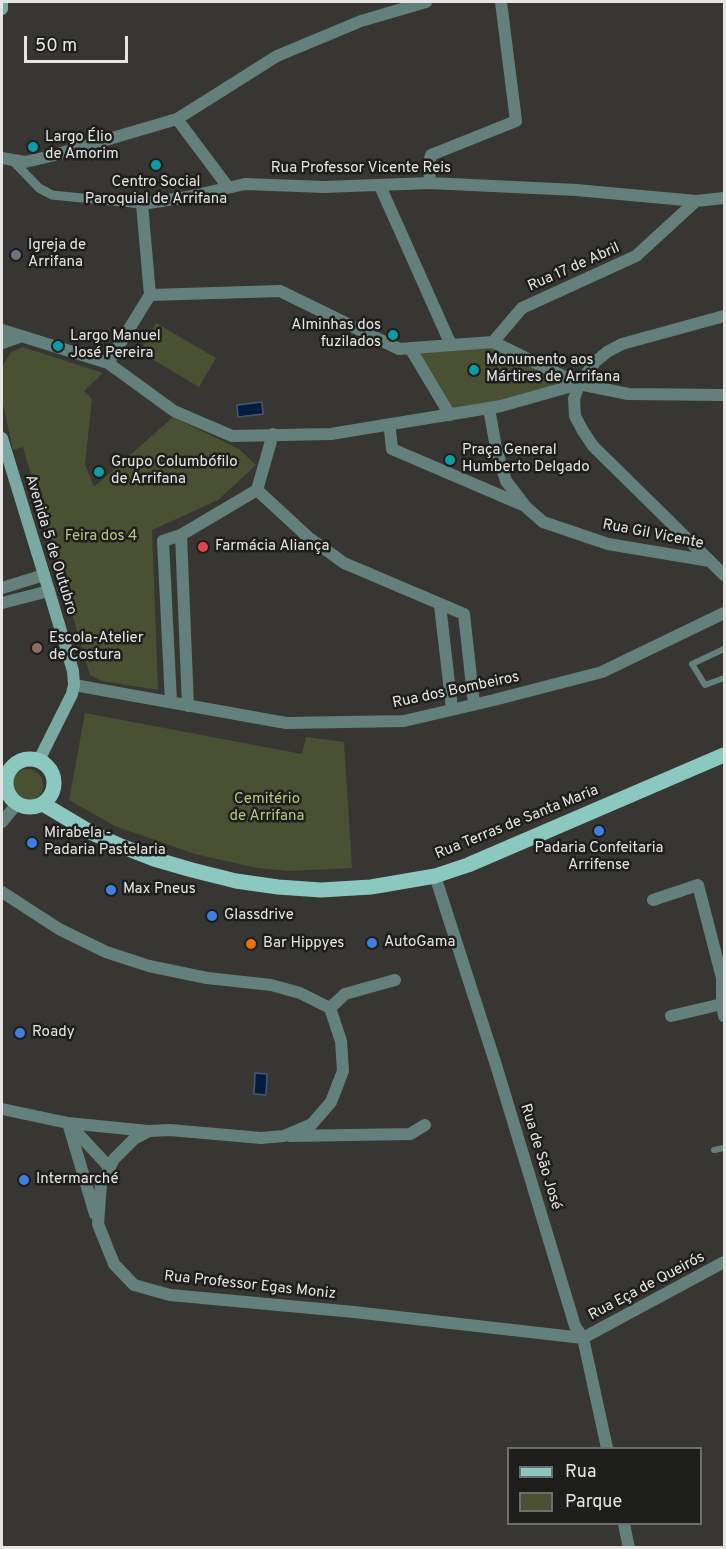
<!DOCTYPE html>
<html>
<head>
<meta charset="utf-8">
<style>
  body { margin:0 }
  #map { position:relative; width:726px; height:1549px; overflow:hidden; background:#383633; font-family:Overpass,sans-serif }
  canvas { display:block }
  .frame { position:absolute; inset:0; border:3px solid #e6e5e4; pointer-events:none }
  .legend { position:absolute; left:507px; top:1447px; width:195px; height:78px; box-sizing:border-box; background:#1e1e1c; border:2px solid #6e6e6c; margin:0; padding:8px 10px; list-style:none; font-size:18px; color:#e6e5e4 }
  .legend li { display:flex; align-items:center; gap:12px; height:30px }
  .legend b { width:30px; border:2px solid #6e6e6c }
  .scale { position:absolute; left:24px; top:36px; width:104px; height:27px; box-sizing:border-box; border:3px solid #e6e5e4; border-top:0; padding-left:8px; font-size:18px; line-height:21px; white-space:nowrap; color:#e6e5e4; -webkit-text-stroke:4px #1e1e1c; paint-order:stroke }
</style>
</head>
<body>
<div id="map">
<canvas width="726" height="1549"></canvas>
<div class="frame"></div>
<ul class="legend">
<li><b style="height:8px;background:#8bc8c0"></b>Rua</li>
<li><b style="height:16px;background:#4a5132"></b>Parque</li>
</ul>
<div class="scale">50 m</div>
</div>
<script>
const g = document.querySelector('canvas').getContext('2d');
g.lineJoin = 'round';
function fillPath(path, color) {
  g.fillStyle = color;
  g.fill(path, 'evenodd');
}
function poly(rows) {
  const path = new Path2D();
  for (const r of rows) {
    if (r.length === 3) {
      path.moveTo(r[0] + r[2], r[1]);
      path.arc(r[0], r[1], r[2], 0, 2 * Math.PI);
      continue;
    }
    path.moveTo(r[0], r[1]);
    for (let i = 2; i < r.length; i += 2) path.lineTo(r[i], r[i + 1]);
  }
  return path;
}
function stroke(path, color, width, dash) {
  g.strokeStyle = color;
  g.lineWidth = width;
  g.lineCap = dash ? 'butt' : 'round';
  g.setLineDash(dash || []);
  g.stroke(path);
}
function label(font, color, halo, rows, align = 'center') {
  g.font = font + ' Overpass,sans-serif';
  g.lineWidth = 5;
  g.setLineDash([]);
  g.textBaseline = 'middle';
  g.strokeStyle = halo;
  g.fillStyle = color;
  for (const [text, x, y, turn = 0] of rows) {
    g.save();
    g.translate(x, y);
    g.rotate((+turn || 0) * Math.PI / 180);
    g.textAlign = isNaN(turn) ? turn : align;
    if (halo) g.strokeText(text, 0, 0);
    g.fillText(text, 0, 0);
    g.restore();
  }
}
fillPath(poly([
  [156,323,216,358,199,387,140,352],
  [494,346,567,381,507,402,450,410,416,351],
  [23,347,103,373,84,391,92,399,85,464,94,487,173,417,239,449,256,465,218,500,152,530,158,690,102,681,90,675,23,447,13,450,2,400,2,367,11,352],
  [85,713,302,754,306,737,344,742,352,868,289,871,257,868,195,854,115,826,69,800],
  [27,785,16]
]), '#4a5132');
const water = poly([
  [262,402,263,414,238,417,237,405,262,402],
  [255,1073,267,1074,266,1095,254,1094,255,1073]
]);
fillPath(water, '#041c40');
stroke(water, '#485871', 1.5);
stroke(poly([
  [724,649,692,664,705,685,724,678],
  [714,1150,724,1148]
]), '#63807c', 6);
stroke(poly([
  [13,161,39,188,52,195,142,204]
]), '#63807c', 9);
stroke(poly([
  [177,119,228,187],
  [430,183,429,163,431,155,516,121,501,2],
  [380,186,451,345],
  [150,295,142,204,187,197,245,184,324,187,430,183,576,190,696,201,724,198],
  [150,295,280,291,399,349,493,342,579,384,628,394,724,395],
  [2,330,108,363,174,411,232,436,331,434,501,406,579,384],
  [493,342,522,308,636,256,696,201],
  [2,343,22,336],
  [410,348,450,415],
  [108,363,150,295],
  [489,408,496,448,506,481,526,507,543,522,608,544,710,561],
  [390,430,392,449,525,506],
  [257,490,308,537,344,563,464,614,474,704],
  [181,535,188,706],
  [440,605,452,709],
  [74,685,286,723,404,721,494,700,602,672,724,613],
  [171,702,163,541,181,535,257,490,273,434],
  [435,876,496,1065,575,1326,583,1338,607,1448],
  [2,892,59,929,106,952,149,966,207,978,271,985,300,993,330,1008,341,1041,343,1071,331,1102,312,1124,284,1136,261,1138,170,1130,149,1131,134,1139,114,1159,101,1184,98,1224,114,1264,134,1285,170,1295,354,1312,583,1338],
  [653,900,698,885,722,978,722,1004,724,1016],
  [330,1008,345,994,395,980],
  [671,1016,722,1004],
  [2,1109,68,1123,148,1131],
  [68,1123,95,1214],
  [71,1126,110,1168],
  [290,1136,410,1134,425,1125],
  [583,1338,724,1262],
  [624,1524,629,1548]
]), '#63807c', 12);
stroke(poly([
  [2,158,25,162,51,156,177,119,277,56,361,21,426,2],
  [724,316,622,344,607,352,595,362,579,384,574,399,575,416,583,431,593,446,724,575],
  [2,588,44,575],
  [2,603,49,591],
  [2,822,17,804]
]), '#63807c', 12);
stroke(poly([
  [2,9,2,2],
  [2,438,49,591,73,671,74,685,72,694,39,760]
]), '#7aa9a3', 12);
stroke(poly([
  [30,783,24],
  [43,804,90,832,121,846,154,859,192,870,236,881,278,887,321,890,371,887,435,876,468,865,724,755]
]), '#8bc8c0', 15);
for (const [x, y, r, color] of [
  [33,147,6,"#0f9aa8"],
  [156,165,6,"#0f9aa8"],
  [16,255,6,"#6b7280"],
  [393,335,6,"#0f9aa8"],
  [58,346,6,"#0f9aa8"],
  [474,370,6,"#0f9aa8"],
  [450,460,6,"#0f9aa8"],
  [99,472,6,"#0f9aa8"],
  [203,547,6,"#e0444e"],
  [37,648,6,"#8d6e63"],
  [599,831,6,"#3f7fe0"],
  [32,843,6,"#3f7fe0"],
  [111,890,6,"#3f7fe0"],
  [212,916,6,"#3f7fe0"],
  [372,943,6,"#3f7fe0"],
  [251,944,6,"#e8710a"],
  [20,1033,6,"#3f7fe0"],
  [24,1180,6,"#3f7fe0"]
]) {
  const dot = new Path2D();
  dot.arc(x, y, r, 0, 2 * Math.PI);
  g.fillStyle = color;
  g.fill(dot);
  stroke(dot, '#1e1e1c', 2);
}
label('15px', '#e6e5e4', '#1e1e1c', [
  ["Largo Élio",45,138],
  ["de Amorim",45,155],
  ["Centro Social",156,183,"center"],
  ["Paroquial de Arrifana",156,200,"center"],
  ["Igreja de",28,246],
  ["Arrifana",28,263],
  ["Alminhas dos",381,326,"right"],
  ["fuzilados",381,343,"right"],
  ["Largo Manuel",70,337],
  ["José Pereira",70,354],
  ["Monumento aos",486,361],
  ["Mártires de Arrifana",486,378],
  ["Praça General",462,451],
  ["Humberto Delgado",462,468],
  ["Grupo Columbófilo",111,463],
  ["de Arrifana",111,480],
  ["Farmácia Aliança",215,547],
  ["Escola-Atelier",49,639],
  ["de Costura",49,656],
  ["Mirabela -",44,834],
  ["Padaria Pastelaria",44,851],
  ["Padaria Confeitaria",599,849,"center"],
  ["Arrifense",599,866,"center"],
  ["Max Pneus",123,890],
  ["Glassdrive",224,916],
  ["AutoGama",384,943],
  ["Bar Hippyes",263,944],
  ["Roady",32,1033],
  ["Intermarché",36,1180]
], 'left');
label('15px', '#e6e5e4', '#1e1e1c', [
  ["Rua Professor Vicente Reis",361,169],
  ["Rua 17 de Abril",574,268,-24],
  ["Rua Gil Vicente",653,535,11],
  ["Avenida 5 de Outubro",50,545,73],
  ["Rua dos Bombeiros",456,691,-12],
  ["Rua Terras de Santa Maria",517,823,-22],
  ["Rua de São José",540,1157,73],
  ["Rua Professor Egas Moniz",250,1286,6],
  ["Rua Eça de Queirós",647,1287,-28]
]);
label('15px', '#b8c979', '#1e1e1c', [
  ["Feira dos 4",101,537],
  ["Cemitério",267,800],
  ["de Arrifana",267,817]
]);
</script>
</body>
</html>
